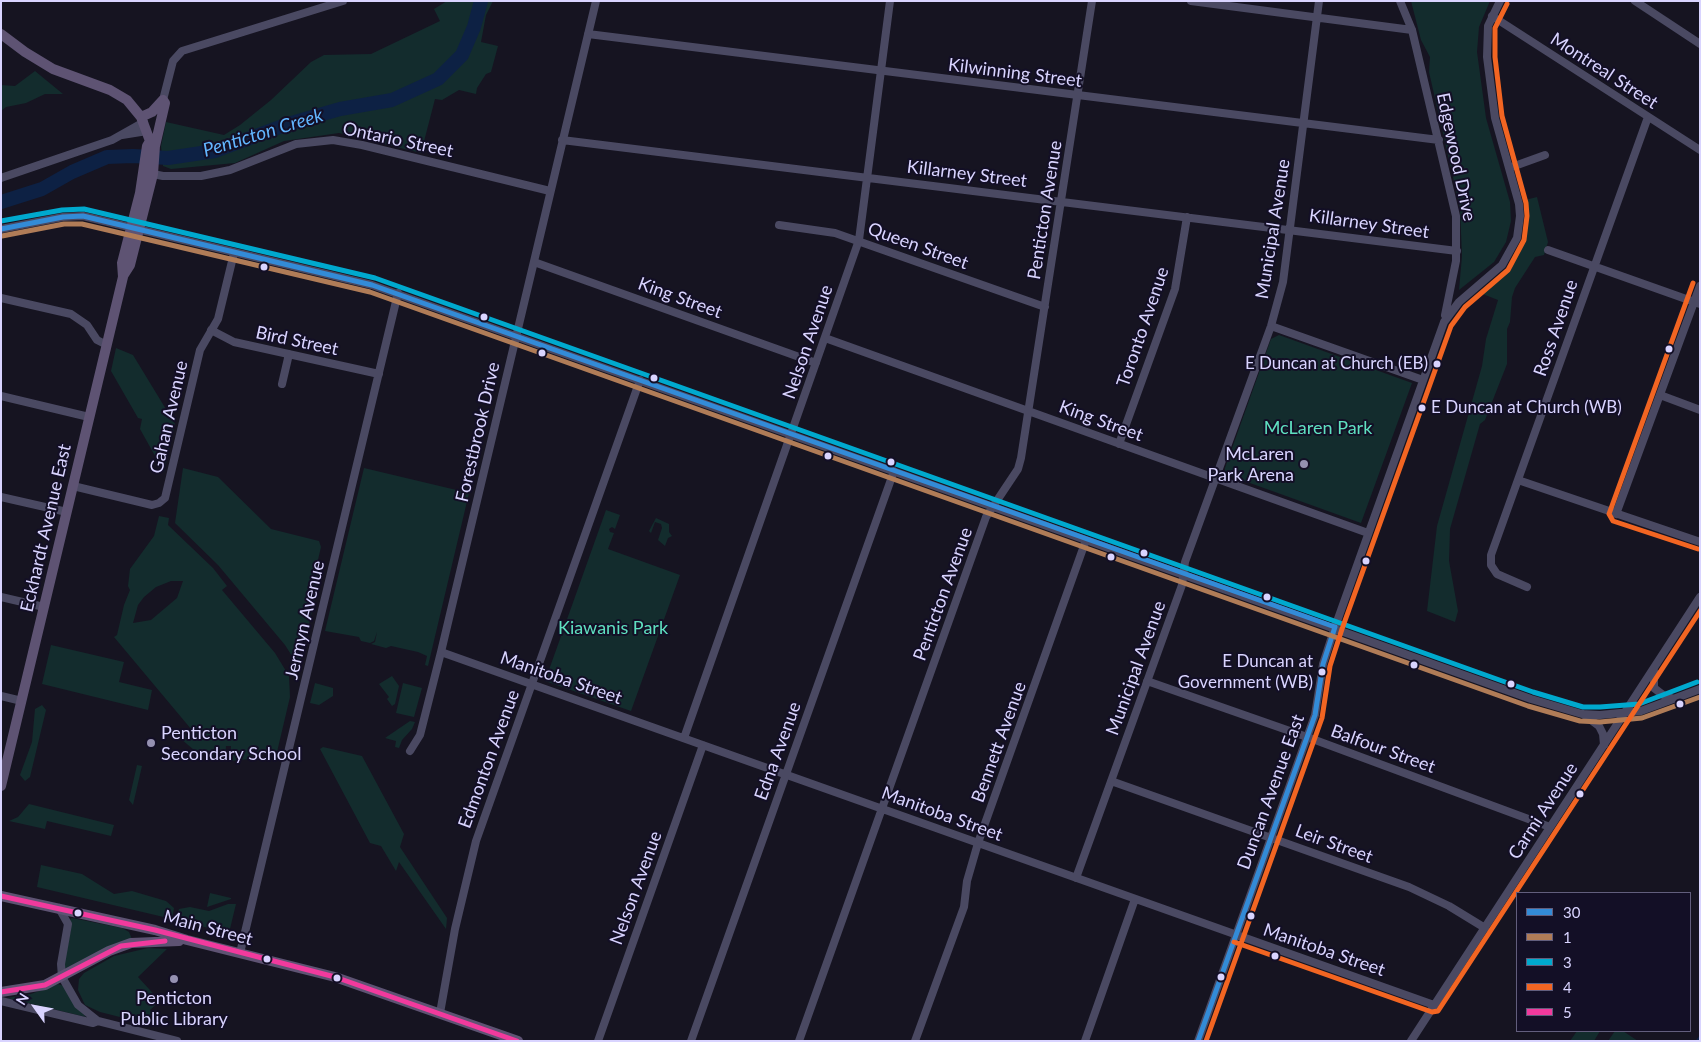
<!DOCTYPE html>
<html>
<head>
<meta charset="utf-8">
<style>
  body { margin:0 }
  #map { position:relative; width:1701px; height:1042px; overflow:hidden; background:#161421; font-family:Lato,sans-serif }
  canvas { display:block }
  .frame { position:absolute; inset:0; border:2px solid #d9d4ff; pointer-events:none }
  .legend { position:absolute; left:1516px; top:892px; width:175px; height:140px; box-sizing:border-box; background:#130f26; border:1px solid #625e7d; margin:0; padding:6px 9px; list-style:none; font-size:15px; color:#d9d4ff }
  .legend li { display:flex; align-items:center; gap:10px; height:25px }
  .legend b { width:25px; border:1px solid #625e7d }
  .north { position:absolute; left:10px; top:982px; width:50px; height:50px; -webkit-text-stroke:4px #130f26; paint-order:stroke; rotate:302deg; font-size:14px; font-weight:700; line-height:20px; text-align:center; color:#d9d4ff }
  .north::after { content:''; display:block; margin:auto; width:18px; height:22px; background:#d9d4ff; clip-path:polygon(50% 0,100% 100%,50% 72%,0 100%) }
</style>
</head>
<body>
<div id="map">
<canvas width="1701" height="1042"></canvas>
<div class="frame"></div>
<ul class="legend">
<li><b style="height:6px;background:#338bd7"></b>30</li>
<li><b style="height:6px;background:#b07c57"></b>1</li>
<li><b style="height:6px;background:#00a9ce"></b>3</li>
<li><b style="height:6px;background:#f26522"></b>4</li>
<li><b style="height:6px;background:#f13a9d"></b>5</li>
</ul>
<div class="north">N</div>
</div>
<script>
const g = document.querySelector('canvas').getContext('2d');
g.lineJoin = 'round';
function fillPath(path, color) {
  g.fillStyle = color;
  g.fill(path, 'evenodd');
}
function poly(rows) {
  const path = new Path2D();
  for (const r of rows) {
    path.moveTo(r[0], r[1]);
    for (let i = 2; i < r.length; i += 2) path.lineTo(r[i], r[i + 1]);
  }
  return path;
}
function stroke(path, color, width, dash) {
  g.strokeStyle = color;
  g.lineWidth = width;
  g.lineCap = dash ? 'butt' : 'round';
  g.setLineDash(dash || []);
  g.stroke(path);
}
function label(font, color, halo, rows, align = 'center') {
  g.font = font + ' Lato,sans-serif';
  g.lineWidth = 4;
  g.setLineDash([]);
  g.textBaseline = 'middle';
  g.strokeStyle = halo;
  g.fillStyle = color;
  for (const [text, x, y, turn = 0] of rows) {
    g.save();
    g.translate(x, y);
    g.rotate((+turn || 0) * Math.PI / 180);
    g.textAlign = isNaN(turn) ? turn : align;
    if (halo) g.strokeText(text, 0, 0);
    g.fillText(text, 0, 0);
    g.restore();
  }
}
fillPath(poly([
  [447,1,493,1,486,15,481,42,498,46,491,72,486,74,477,88,476,94,459,90,442,100,435,99,421,153,339,133,284,141,235,163,171,169,163,166,161,146,166,122,224,135,240,125,271,100,311,62,324,55,371,54,440,21,434,9],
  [1411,1,1490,1,1479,27,1477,52,1486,118,1510,202,1511,221,1506,242,1494,262,1459,290,1462,256,1460,208,1429,72,1430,57,1421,40],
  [35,71,63,94,45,94,26,103,6,107,1,111,1,85,15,86],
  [1537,197,1548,242,1544,255,1535,257,1515,288,1512,297,1510,322,1507,329,1507,364,1485,420,1480,424,1450,529,1449,561,1458,611,1455,622,1427,611,1437,526,1482,366,1486,339,1498,300,1480,293,1498,280,1513,261,1525,232,1525,200],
  [1279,335,1412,383,1361,523,1225,474,1225,468,1271,339],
  [116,348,133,355,175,424,164,472,140,429,142,419,138,418,111,371],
  [183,468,218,477,271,529,319,541,321,547,317,564,321,573,299,667,285,645,218,565,175,523],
  [364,468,469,493,428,666,425,665,427,656,418,652,391,646,386,648,371,644,375,642,377,632,374,641,370,643,361,641,359,637,325,631],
  [606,510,620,515,615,529,612,527,609,529,610,532,614,533,608,549,680,575,631,711,545,681],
  [159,516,169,518,168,525,213,568,227,586,222,590,275,653,289,676,290,697,277,752,270,751,250,759,230,761,231,746,226,746,225,761,209,758,194,750,181,739,191,729,114,637,117,635,124,605,130,590,128,586,130,569,154,536],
  [171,581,183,581,177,598,151,620,133,623,138,605,144,597,156,587],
  [656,518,669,524,669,532,672,536,668,538,665,546,658,540,662,528,661,524,655,522,651,533,649,531],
  [51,645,124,662,119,682,152,690,148,710,42,684],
  [392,676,399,686,395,704,392,706,387,699,389,697,379,684],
  [315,683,333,688,333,696,319,705,310,703],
  [403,683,422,688,414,717,396,713],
  [42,705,46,710,30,777,25,781,20,775,32,742,35,709],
  [410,721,415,722,412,729,402,740,399,748,395,747,396,741,385,738],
  [323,747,362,756,404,834,400,847,447,918,446,929,399,862,396,871,381,846,370,843,320,749],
  [137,765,142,766,133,805,129,800],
  [29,804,114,825,111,836,47,821,45,829,9,821,18,817],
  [41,865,82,874,114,894,132,891,166,901,174,908,172,919,37,887],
  [210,893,231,898,231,899,207,907],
  [228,904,236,904,229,933,176,920,179,909,190,907,209,911],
  [72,918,122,928,129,932,132,939,65,971,64,964,71,929,70,919],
  [148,948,167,949,138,977,160,1001,150,1010,155,1016,152,1025,100,1012,85,1005,78,990,79,979,84,973,114,956],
  [58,984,64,986,76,1006,86,1017,7,998,31,994],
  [1577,1031,1600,1031,1594,1041,1570,1041],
  [1615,1031,1623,1031,1638,1041,1608,1041]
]), '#132c2d');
stroke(poly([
  [1697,1041,1700,1037]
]), '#0d2144', 2.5);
stroke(poly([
  [1,202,42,189,72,172,107,157,133,156,168,158,215,151,288,124,340,109,392,100,438,79,462,55,474,27,481,1]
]), '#0d2144', 14);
stroke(poly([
  [1191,1,1412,30],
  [1400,1,1412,30,1456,216,1456,261,1445,315],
  [1635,1,1700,44],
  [1492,16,1700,150],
  [588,34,1439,140],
  [163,100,173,61,182,51,343,1],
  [122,135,147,131],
  [562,140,1457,251],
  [1509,168,1545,155],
  [153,174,163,176,201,176,230,170,296,144,333,140,362,145,550,191],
  [1,178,112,140,144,122],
  [779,225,835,233,1045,307],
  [1,229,63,217,83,216,372,285,1531,699,1582,714,1600,715,1641,711,1700,689],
  [1548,250,1700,304],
  [534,262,816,363],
  [1,298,71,314,87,325,97,340,107,345],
  [1271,326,1423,380],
  [211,330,234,342,379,374],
  [825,338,1368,533],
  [282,384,289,354],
  [1660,395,1700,410],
  [1,396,89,417],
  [1119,444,1175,289,1187,217],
  [1518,480,1700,542],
  [73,486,152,505,159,503,165,498,200,350,218,319,234,253],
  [1,497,67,512],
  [1616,514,1700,286],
  [1527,587,1497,574,1491,565,1491,555,1648,117],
  [1,597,44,607],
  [441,652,1434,1005],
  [1654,671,1654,688,1663,695,1674,699],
  [1147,681,1307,737,1550,827],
  [1,696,22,701],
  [1583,714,1599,726,1603,734,1604,745],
  [684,738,859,240,890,1],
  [410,751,420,735,441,652,596,1],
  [1111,781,1409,887,1449,906,1485,928],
  [1076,878,1182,585,1185,562,1271,326,1283,282,1319,1],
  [59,908,68,924,61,964,62,977,78,1005,98,1021],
  [240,953,398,293],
  [1,1001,93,1023,98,1021,177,1041],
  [440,1013,455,929,476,841,640,380],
  [598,1041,703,745],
  [691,1041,894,471],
  [799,1041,986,517,1018,469,1021,458,1092,1],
  [915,1041,964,907,967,881,978,843,1086,540],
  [1085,1041,1135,899],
  [1198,1041,1315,715,1323,664,1335,627,1444,322,1459,302,1502,265,1517,238,1520,216,1519,204,1495,118,1487,57,1488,26,1500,1],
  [1411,1041,1700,597]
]), '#4a4962', 8);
stroke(poly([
  [1,34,25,52,53,69,110,90,127,100,141,117,150,141],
  [141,117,152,112,163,100],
  [123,276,130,265,153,174,155,146,165,103,163,100],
  [1,786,123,277,122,263,140,193,147,146,150,141],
  [1,896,155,930,187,940,335,977,518,1041],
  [1,992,45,985,109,951,131,943,179,941]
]), '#5e5373', 10);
stroke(poly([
  [1,229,63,217,83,216,372,285,1335,627],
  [1198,1041,1315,715,1323,664,1335,627]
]), '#338bd7', 5);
stroke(poly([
  [2,236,64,224,82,224,370,292,1528,706,1580,721,1600,722,1642,718,1700,697]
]), '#b07c57', 5);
stroke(poly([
  [1,221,62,210,84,209,375,278,1533,692,1583,707,1600,707,1639,704,1697,682]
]), '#00a9ce', 5);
stroke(poly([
  [1693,283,1609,514,1613,521,1698,549],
  [1234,942,1432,1012,1438,1011,1700,611],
  [1206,1041,1322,718,1330,666,1342,629,1451,326,1465,307,1508,270,1524,240,1527,216,1526,203,1502,116,1495,57,1495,28,1507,4]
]), '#f26522', 5);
stroke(poly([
  [1,896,155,930,335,977,517,1041],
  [1,992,45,985,121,946,165,941]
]), '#f13a9d', 5);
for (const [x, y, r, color] of [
  [264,267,4.5,"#d9d4ff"],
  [484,317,4.5,"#d9d4ff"],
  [1669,349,4.5,"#d9d4ff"],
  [542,353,4.5,"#d9d4ff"],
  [1437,364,4.5,"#d9d4ff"],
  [654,378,4.5,"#d9d4ff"],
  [1422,408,4.5,"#d9d4ff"],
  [828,456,4.5,"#d9d4ff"],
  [891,462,4.5,"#d9d4ff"],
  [1304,464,5,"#9591b1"],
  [1144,553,4.5,"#d9d4ff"],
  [1111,557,4.5,"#d9d4ff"],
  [1366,561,4.5,"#d9d4ff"],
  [1267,597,4.5,"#d9d4ff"],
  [1414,665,4.5,"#d9d4ff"],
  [1322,672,4.5,"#d9d4ff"],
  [1511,684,4.5,"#d9d4ff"],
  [1680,704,4.5,"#d9d4ff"],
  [151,743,5,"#9591b1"],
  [1580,794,4.5,"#d9d4ff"],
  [78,913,4.5,"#d9d4ff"],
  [1251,916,4.5,"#d9d4ff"],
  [1275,956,4.5,"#d9d4ff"],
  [267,959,4.5,"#d9d4ff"],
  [1221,977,4.5,"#d9d4ff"],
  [337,978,4.5,"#d9d4ff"],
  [174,979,5,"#9591b1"]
]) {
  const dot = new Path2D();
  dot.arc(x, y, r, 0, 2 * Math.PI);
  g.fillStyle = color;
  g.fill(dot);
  stroke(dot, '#130f26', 2);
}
label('17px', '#d9d4ff', '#130f26', [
  ["E Duncan at Church (EB)",1428,364],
  ["E Duncan at Church (WB)",1431,408,"left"],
  ["E Duncan at",1313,662],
  ["Government (WB)",1313,683]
], 'right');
label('18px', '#d9d4ff', '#130f26', [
  ["Montreal Street",1604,71,33],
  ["Kilwinning Street",1015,73,7],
  ["Ontario Street",398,140,12],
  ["Edgewood Drive",1456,157,78],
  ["Killarney Street",967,174,7],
  ["Penticton Avenue",1045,210,-81],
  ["Killarney Street",1369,224,8],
  ["Municipal Avenue",1273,229,-81],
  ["Queen Street",918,246,20],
  ["King Street",680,298,20],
  ["Toronto Avenue",1143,327,-71],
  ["Ross Avenue",1556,328,-71],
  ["Bird Street",297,341,12],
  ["Nelson Avenue",808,342,-71],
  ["Gahan Avenue",169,417,-77],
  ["King Street",1101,421,20],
  ["Forestbrook Drive",478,432,-77],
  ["Eckhardt Avenue East",46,528,-77],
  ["Penticton Avenue",943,594,-70],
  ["Jermyn Avenue",305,620,-77],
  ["Municipal Avenue",1136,668,-70],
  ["Manitoba Street",561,678,19],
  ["Bennett Avenue",999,742,-70],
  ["Balfour Street",1383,749,20],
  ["Edna Avenue",778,751,-70],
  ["Edmonton Avenue",489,759,-70],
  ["Duncan Avenue East",1271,792,-70],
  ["Carmi Avenue",1543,811,-57],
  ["Manitoba Street",942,814,20],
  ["Leir Street",1334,844,20],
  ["Nelson Avenue",636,888,-70],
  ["Main Street",208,928,15],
  ["Manitoba Street",1324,950,19]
]);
label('18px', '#5fe0c0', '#130f26', [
  ["McLaren Park",1318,428],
  ["Kiawanis Park",613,628]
]);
label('18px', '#d9d4ff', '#130f26', [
  ["McLaren",1294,454],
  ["Park Arena",1294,475],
  ["Penticton",161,733,"left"],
  ["Secondary School",161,754,"left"],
  ["Penticton",174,998,"center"],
  ["Public Library",174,1019,"center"]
], 'right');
label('italic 19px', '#62b6ff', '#130f26', [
  ["Penticton Creek",263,133,-17]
]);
</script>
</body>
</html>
